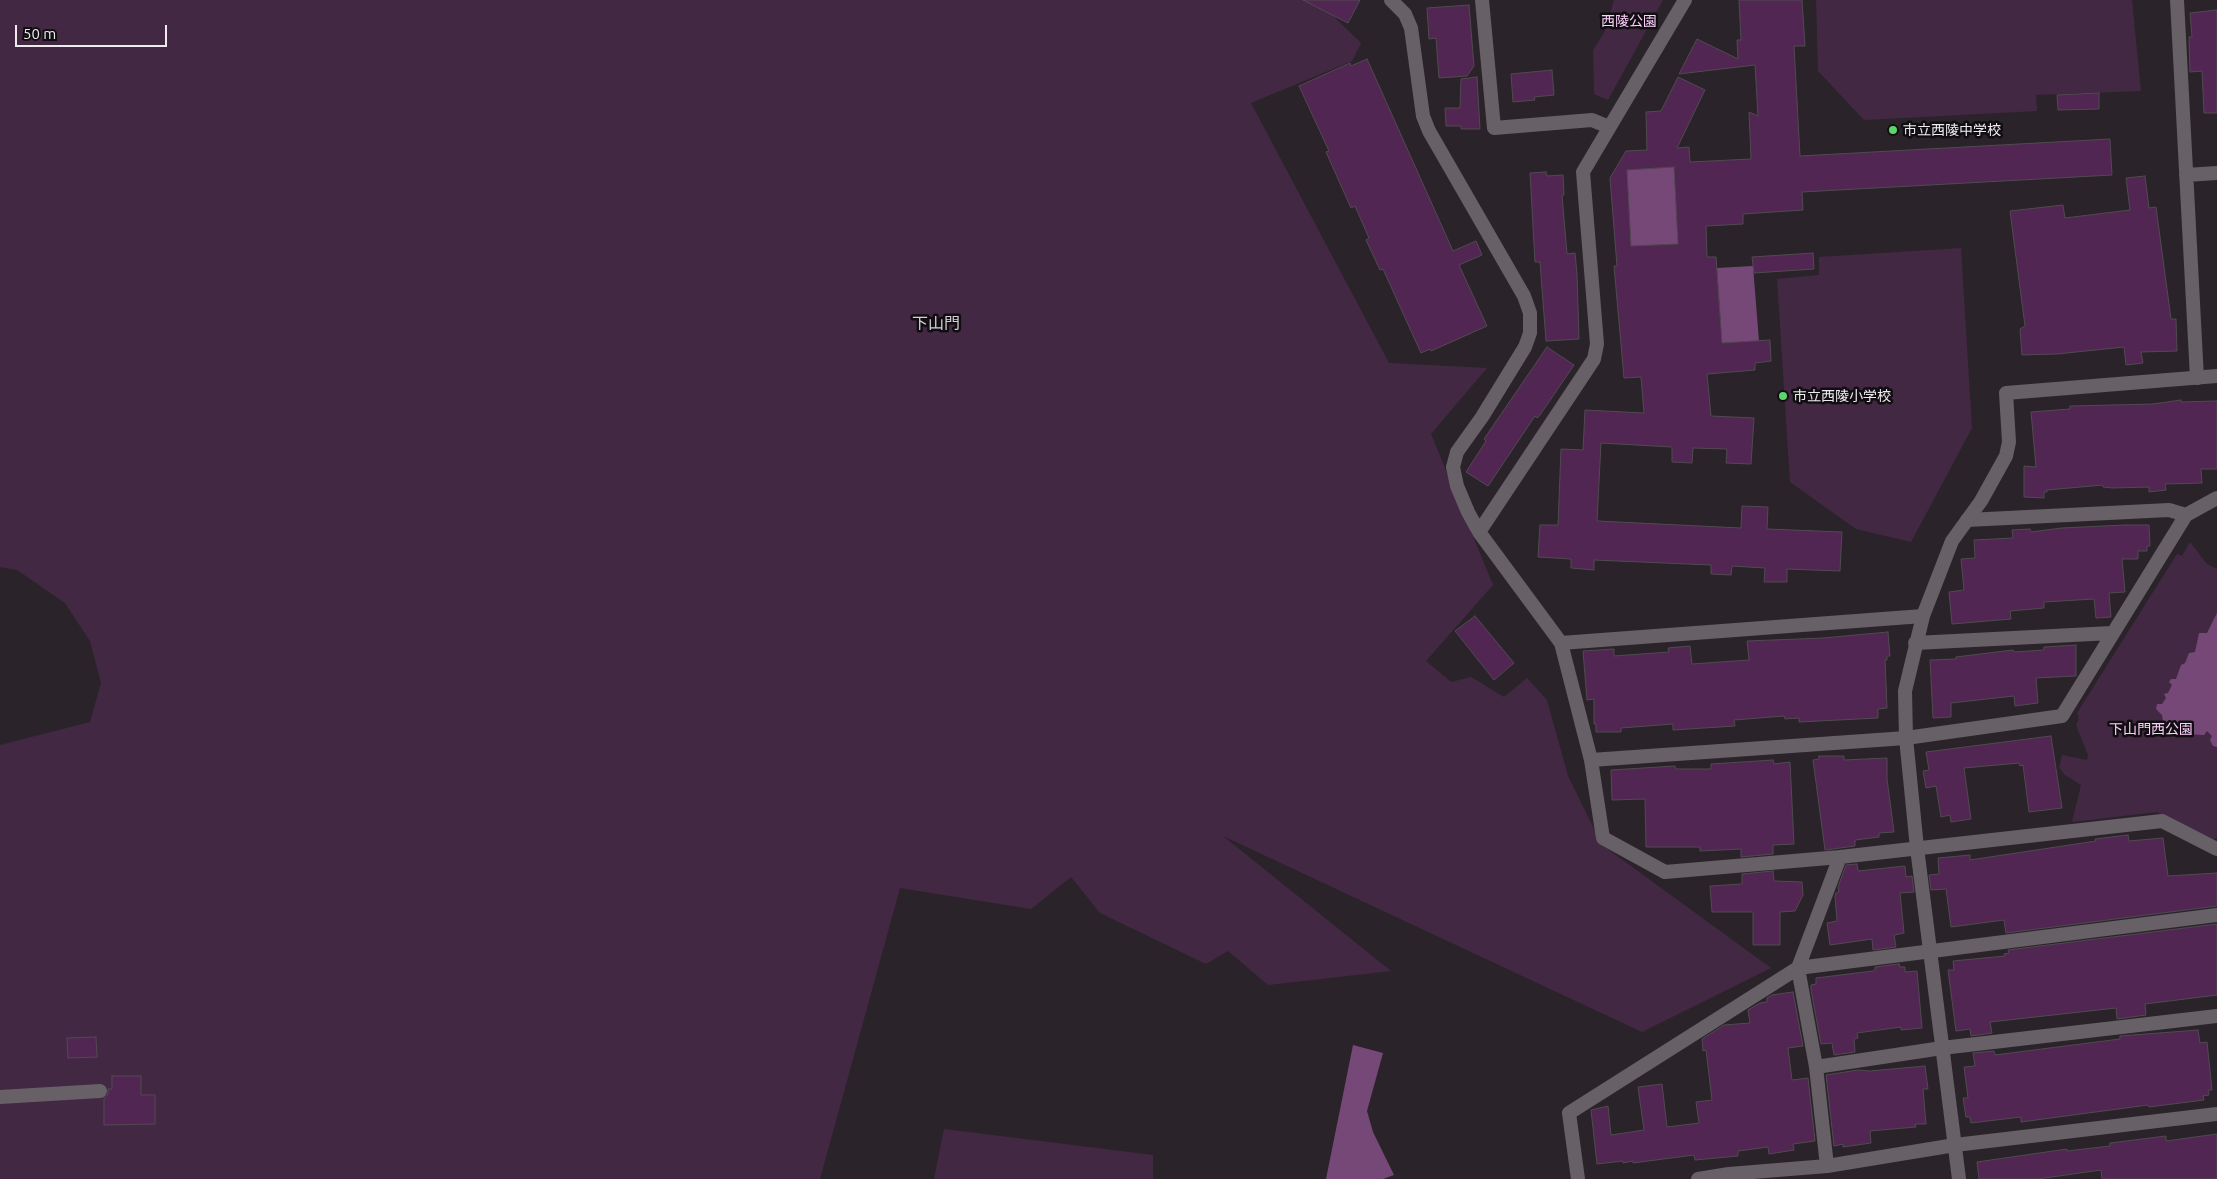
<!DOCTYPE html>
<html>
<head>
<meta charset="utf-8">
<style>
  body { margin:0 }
  #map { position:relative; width:2217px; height:1179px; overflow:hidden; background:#2a242a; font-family:Ubuntu,sans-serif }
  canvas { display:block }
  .scale { position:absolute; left:15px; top:25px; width:152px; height:22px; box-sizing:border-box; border:2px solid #eeeaee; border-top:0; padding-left:6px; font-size:15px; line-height:18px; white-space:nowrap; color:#eeeaee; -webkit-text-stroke:4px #110e11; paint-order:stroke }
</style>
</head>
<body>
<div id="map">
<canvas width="2217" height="1179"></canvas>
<div class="scale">50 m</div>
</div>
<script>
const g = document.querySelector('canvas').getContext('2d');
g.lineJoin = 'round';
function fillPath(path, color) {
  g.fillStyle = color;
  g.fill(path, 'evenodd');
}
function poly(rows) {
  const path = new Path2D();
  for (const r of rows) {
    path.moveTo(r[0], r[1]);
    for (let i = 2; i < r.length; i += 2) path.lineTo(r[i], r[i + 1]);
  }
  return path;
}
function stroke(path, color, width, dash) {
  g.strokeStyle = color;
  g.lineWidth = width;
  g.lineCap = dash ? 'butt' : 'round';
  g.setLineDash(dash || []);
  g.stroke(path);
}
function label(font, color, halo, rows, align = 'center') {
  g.font = font + ' Ubuntu,"Noto Sans JP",sans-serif';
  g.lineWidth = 5;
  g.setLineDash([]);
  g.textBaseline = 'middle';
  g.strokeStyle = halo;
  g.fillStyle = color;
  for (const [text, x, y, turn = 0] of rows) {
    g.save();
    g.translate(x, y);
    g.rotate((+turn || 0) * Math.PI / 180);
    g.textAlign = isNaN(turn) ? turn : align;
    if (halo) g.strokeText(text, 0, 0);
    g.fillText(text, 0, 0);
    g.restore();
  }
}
fillPath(poly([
  [0,0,1317,0,1361,43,1352,61,1251,103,1389,363,1487,368,1431,434,1493,585,1426,661,1451,682,1471,677,1504,697,1527,678,1547,700,1568,776,1602,845,1771,968,1642,1032,1223,836,1391,971,1268,985,1228,951,1206,964,1100,913,1071,877,1031,909,900,888,820,1179,0,1179,0,745,90,722,101,683,90,641,65,603,17,570,0,567],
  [1614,0,1663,0,1608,100,1594,94,1593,50,1604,33],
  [1816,0,2132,0,2141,91,2036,95,2037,111,1864,120,1818,71],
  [1961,248,1972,428,1911,542,1856,529,1790,482,1777,279,1819,275,1819,257],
  [2190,542,2207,564,2217,569,2217,838,2213,839,2157,812,2072,822,2081,785,2065,775,2059,768,2062,755,2087,760,2088,755,2076,725,2079,719,2077,713,2177,554,2182,556],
  [944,1129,1153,1155,1153,1179,934,1179]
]), '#432844');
fillPath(poly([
  [1674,167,1678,244,1631,246,1627,170],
  [1753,266,1759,341,1722,343,1717,268],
  [2217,613,2217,747,2213,746,2210,740,2212,736,2207,731,2204,735,2165,733,2162,715,2156,709,2157,704,2162,704,2166,698,2164,694,2168,693,2172,685,2169,682,2171,679,2176,679,2181,665,2185,663,2189,653,2195,652,2199,633,2207,633],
  [1353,1045,1383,1053,1367,1111,1373,1132,1394,1175,1383,1179,1326,1179]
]), '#764877');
const building = poly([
  [1303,0,1360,0,1348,23,1303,0],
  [1739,0,1802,0,1805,46,1794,46,1800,156,2110,139,2112,175,1802,192,1803,210,1743,214,1743,224,1706,226,1707,257,1716,257,1722,343,1770,340,1771,361,1755,363,1755,370,1707,374,1711,416,1754,418,1751,464,1726,463,1727,449,1693,448,1692,463,1672,462,1672,447,1601,443,1597,521,1741,528,1742,506,1768,507,1767,529,1842,532,1840,571,1787,569,1787,582,1764,582,1765,568,1732,566,1731,575,1711,574,1711,565,1594,560,1594,570,1571,568,1571,559,1538,557,1540,525,1558,525,1561,449,1583,450,1585,410,1644,413,1641,377,1624,378,1614,266,1617,266,1610,178,1626,151,1647,150,1646,112,1661,111,1678,77,1705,90,1677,148,1689,147,1690,162,1751,159,1749,112,1758,116,1755,65,1679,74,1697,39,1738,59,1737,40,1741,40,1739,0],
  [1674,167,1678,244,1631,246,1627,170,1674,167],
  [1469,5,1474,66,1467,76,1439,78,1436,38,1429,39,1427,8,1469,5],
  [2217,10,2217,113,2204,113,2202,71,2190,72,2189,37,2192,37,2190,13,2217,10],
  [1367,59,1453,251,1476,241,1482,255,1459,265,1487,326,1431,351,1430,349,1421,353,1383,269,1380,270,1366,240,1369,238,1355,206,1351,208,1326,152,1329,151,1299,86,1350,63,1351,66,1367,59],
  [1552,70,1554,95,1534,97,1535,100,1513,102,1511,74,1552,70],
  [1477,77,1480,129,1461,129,1461,126,1446,126,1445,108,1460,108,1461,79,1477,77],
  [2099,93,2099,109,2058,110,2057,95,2099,93],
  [1546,172,1547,176,1563,175,1564,195,1562,195,1567,254,1575,253,1577,274,1579,339,1546,341,1540,262,1535,262,1530,173,1546,172],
  [2145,176,2149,208,2156,207,2171,319,2176,319,2177,351,2141,352,2143,363,2126,365,2124,347,2057,354,2022,355,2020,329,2025,326,2010,211,2063,205,2065,218,2130,210,2126,178,2145,176],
  [1813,253,1814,269,1754,273,1752,257,1813,253],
  [1547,347,1574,365,1540,415,1537,418,1535,416,1488,486,1466,472,1486,441,1484,439,1547,347],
  [2181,400,2181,402,2217,401,2217,469,2201,469,2202,483,2165,484,2166,490,2149,492,2149,487,2113,488,2103,487,2103,485,2047,490,2047,492,2044,492,2044,498,2024,497,2024,466,2036,467,2031,412,2070,409,2070,406,2153,404,2181,400],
  [2125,525,2149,525,2150,546,2147,546,2147,551,2138,551,2138,559,2122,559,2125,592,2109,593,2111,617,2096,618,2094,599,2044,602,2044,608,2010,611,2011,619,1952,624,1949,592,1964,590,1961,559,1975,558,1974,540,2013,538,2012,530,2030,529,2031,532,2062,528,2125,525],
  [1475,616,1514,663,1494,680,1455,631,1475,616],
  [1888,632,1890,656,1887,656,1887,660,1885,660,1887,708,1878,709,1878,718,1799,722,1799,718,1785,719,1784,716,1734,720,1735,726,1673,730,1673,724,1621,728,1621,732,1596,732,1596,724,1594,724,1594,699,1587,700,1583,651,1614,649,1614,656,1669,652,1668,648,1690,646,1692,664,1749,660,1747,641,1823,638,1888,632],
  [2076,645,2076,676,2036,678,2038,703,2015,706,2014,696,1951,703,1951,717,1933,718,1930,660,1956,659,1956,657,2013,650,2014,652,2044,650,2044,647,2076,645],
  [2051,736,2062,808,2029,812,2023,765,2020,766,2019,763,1964,768,1971,819,1951,822,1950,815,1941,817,1936,786,1926,788,1923,771,1929,770,1926,752,2051,736],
  [1819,756,1844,756,1844,760,1887,758,1887,779,1894,832,1879,833,1879,837,1855,840,1855,846,1825,850,1813,760,1819,759,1819,756],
  [1773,760,1774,764,1790,762,1794,844,1773,845,1773,854,1741,857,1741,849,1700,851,1700,847,1646,847,1645,799,1612,800,1611,770,1675,766,1676,769,1711,769,1711,764,1773,760],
  [2128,835,2129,841,2163,838,2168,876,2217,873,2217,906,2006,933,2004,920,1951,927,1946,889,1931,890,1929,875,1939,874,1938,858,1970,855,1970,860,2096,841,2095,839,2128,835],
  [1857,864,1858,871,1905,866,1906,877,1912,876,1914,892,1900,893,1904,933,1894,935,1896,947,1873,950,1872,939,1830,945,1827,923,1837,921,1835,896,1836,893,1839,892,1838,887,1846,865,1857,864],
  [1773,871,1774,881,1802,882,1803,895,1795,911,1780,912,1780,945,1753,945,1753,912,1712,912,1710,886,1742,884,1742,874,1773,871],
  [2217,924,2217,995,2145,1004,2146,1015,2117,1019,2116,1008,1990,1022,1992,1033,1971,1036,1970,1029,1956,1031,1948,970,1954,970,1953,961,2005,956,2004,954,2009,953,2008,950,2217,924],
  [1899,964,1900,967,1905,967,1905,972,1917,971,1922,1028,1901,1030,1901,1027,1857,1033,1858,1038,1854,1039,1855,1052,1834,1055,1832,1043,1821,1044,1811,990,1811,985,1816,984,1816,978,1873,971,1875,970,1875,967,1899,964],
  [1793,992,1803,1046,1788,1048,1792,1080,1808,1078,1815,1141,1793,1144,1794,1150,1769,1154,1768,1147,1738,1151,1738,1156,1695,1160,1694,1155,1633,1163,1633,1161,1623,1163,1623,1161,1597,1164,1591,1110,1608,1106,1611,1135,1644,1130,1638,1087,1662,1084,1667,1127,1699,1123,1696,1102,1712,1100,1706,1050,1703,1051,1702,1039,1724,1025,1750,1023,1748,1010,1760,1003,1767,1002,1767,998,1772,995,1793,992],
  [2198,1030,2200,1043,2207,1042,2212,1090,2208,1090,2209,1095,2203,1096,2204,1100,2149,1107,2148,1105,2021,1122,2021,1117,1971,1123,1970,1117,1966,1117,1963,1098,1968,1098,1964,1067,1975,1066,1973,1053,1994,1051,1995,1055,2120,1039,2120,1036,2198,1030],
  [96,1037,97,1057,68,1058,67,1038,96,1037],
  [1925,1066,1928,1089,1923,1089,1926,1124,1915,1124,1916,1127,1870,1131,1871,1143,1843,1147,1843,1144,1834,1146,1826,1075,1858,1070,1870,1071,1925,1066],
  [112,1076,141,1076,141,1095,155,1095,155,1124,104,1125,104,1099,108,1094,108,1089,112,1089,112,1076],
  [2217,1134,2217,1179,2102,1179,2101,1170,2038,1179,1979,1179,1977,1162,2067,1149,2067,1151,2110,1146,2110,1143,2166,1136,2166,1141,2217,1134]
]);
fillPath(building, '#512653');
stroke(building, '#514a51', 1);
stroke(poly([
  [1391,0,1405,14,1411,28,1423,116,1429,131,1524,296,1530,313,1530,333,1525,347,1482,417,1457,452,1453,467,1457,486,1468,512,1479,532],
  [1482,0,1494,128,1592,120,1609,127],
  [1685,0,1583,172,1597,344,1594,359,1479,532,1561,643,1923,616],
  [2177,0,2197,378],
  [2186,175,2217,173],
  [1967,520,2169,510,2186,515],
  [1561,643,1591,760,1603,838,1665,872,1840,857,2162,821,2217,849],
  [1915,643,2112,633],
  [1591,760,1906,738,2062,716,2186,515,2217,498],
  [1816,1067,1942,1048,2217,1016],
  [0,1097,100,1091],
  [1827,1166,1816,1067,1798,968,1840,857],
  [1578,1179,1569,1113,1798,968,2217,915],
  [1698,1179,1729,1174,1827,1166,1955,1145,2217,1114]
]), '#676067', 14);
stroke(poly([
  [1959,1179,1917,848,1906,738,1905,691,1923,616,1952,541,1981,501,2006,456,2009,442,2006,393,2217,376]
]), '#676067', 14);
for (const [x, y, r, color] of [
  [1893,130,5,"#5cd56d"],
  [1783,396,5,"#5cd56d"]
]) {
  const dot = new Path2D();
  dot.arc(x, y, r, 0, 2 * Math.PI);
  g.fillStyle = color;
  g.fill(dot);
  stroke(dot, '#110e11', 2);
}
label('14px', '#fbd0fb', '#110e11', [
  ["西陵公園",1629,21],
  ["下山門西公園",2151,729]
]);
label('14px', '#eeeaee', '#110e11', [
  ["市立西陵中学校",1903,130],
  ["市立西陵小学校",1793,396]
], 'left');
label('16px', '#d7cfd7', '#110e11', [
  ["下山門",936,324]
]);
</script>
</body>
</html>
